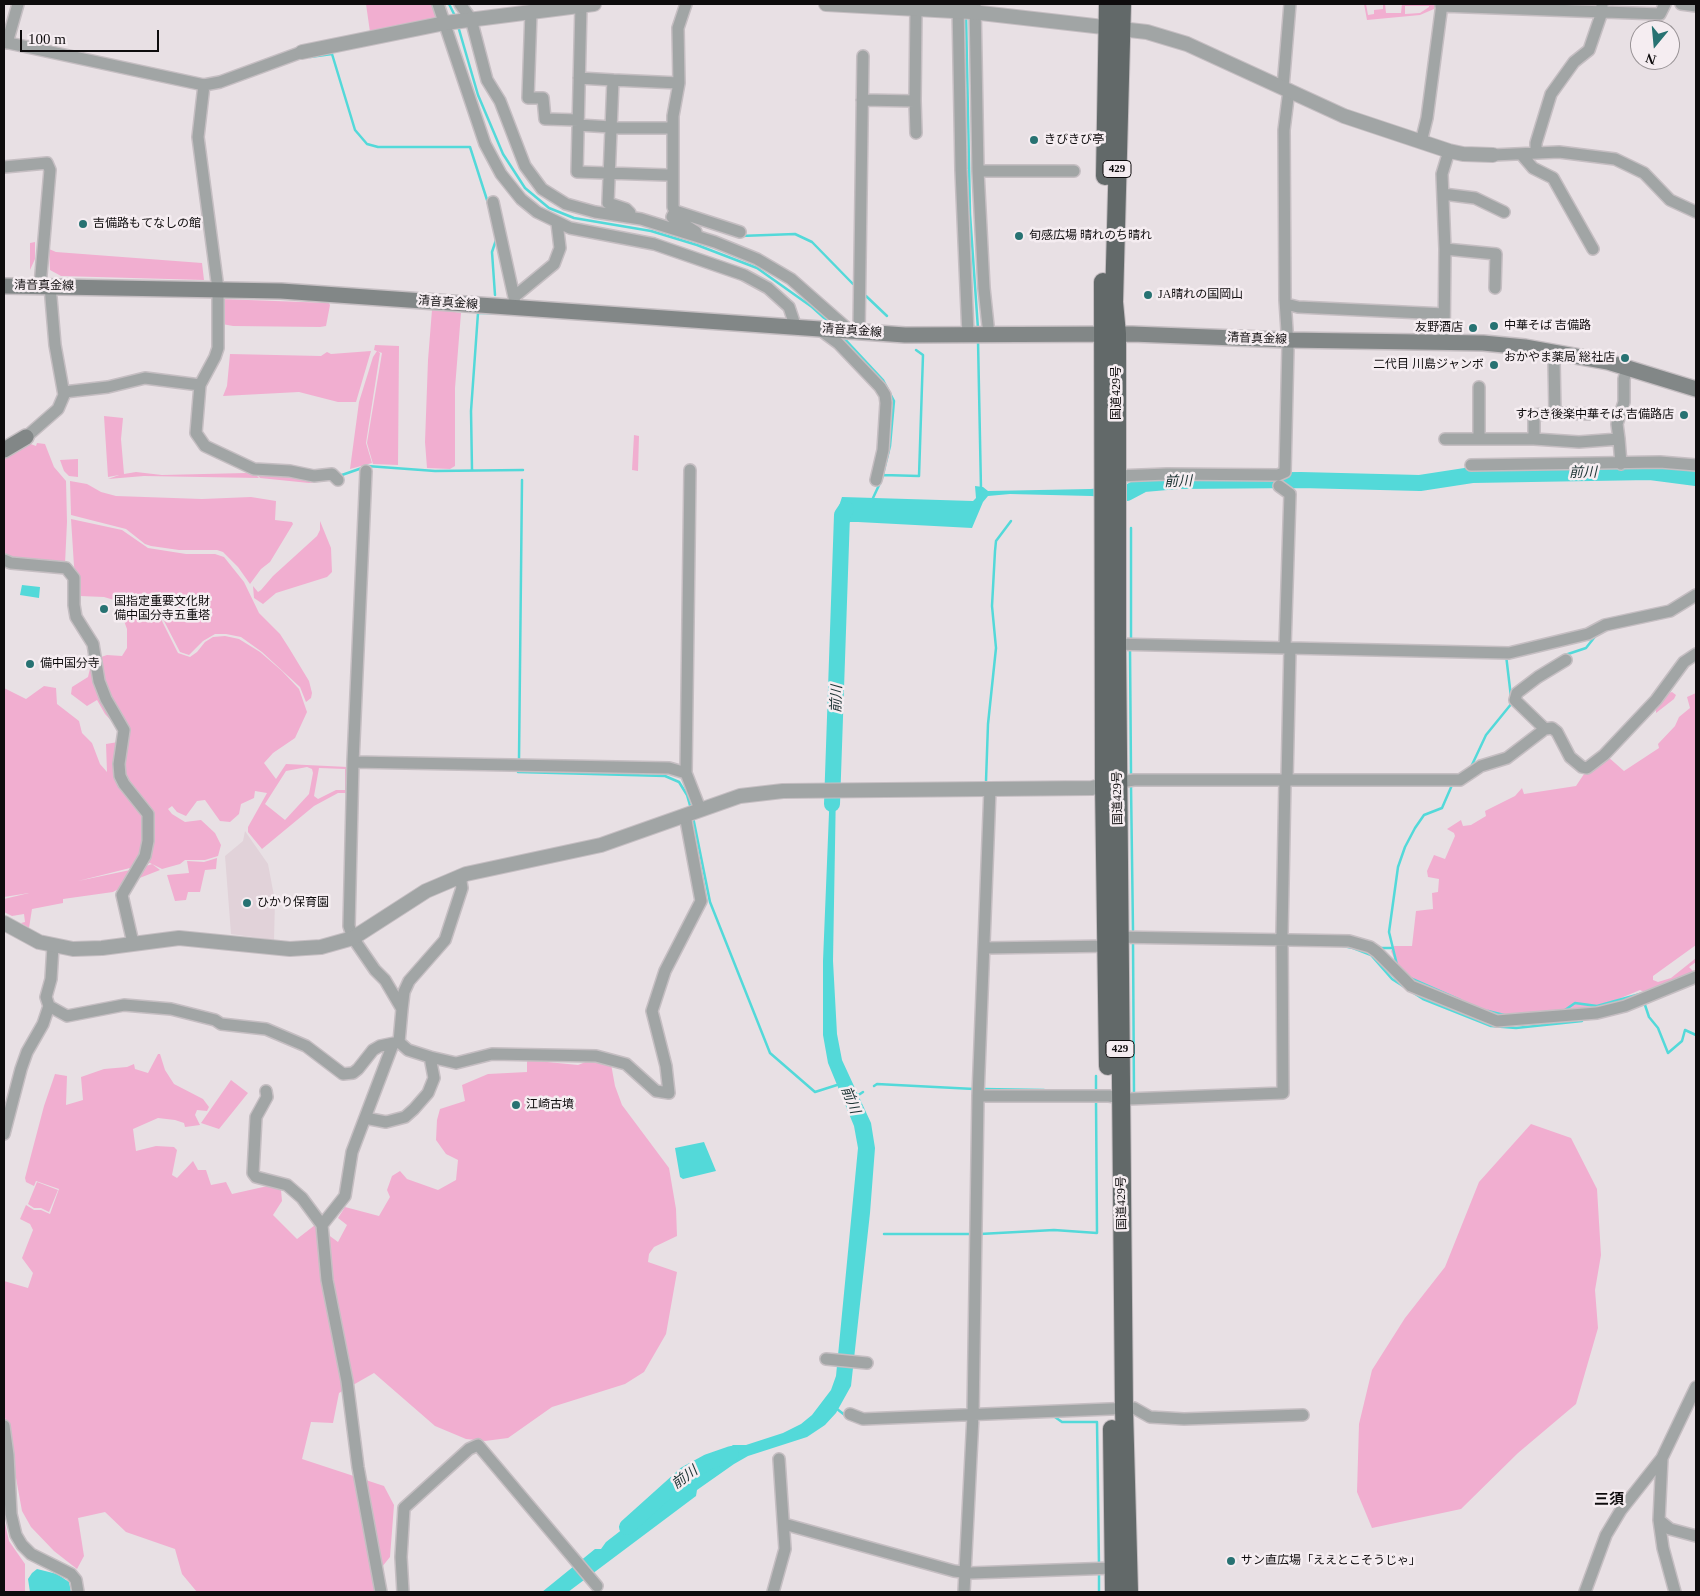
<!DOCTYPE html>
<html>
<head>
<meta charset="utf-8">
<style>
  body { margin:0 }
  #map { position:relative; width:1700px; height:1596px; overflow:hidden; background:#e8e0e4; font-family:"Times New Roman",serif }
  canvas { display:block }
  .frame { position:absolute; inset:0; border:5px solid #0e0c0d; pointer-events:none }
  .north { position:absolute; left:1630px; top:20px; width:50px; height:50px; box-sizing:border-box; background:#f5edf1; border:1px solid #999396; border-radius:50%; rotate:197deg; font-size:14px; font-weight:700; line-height:20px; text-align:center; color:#0e0c0d }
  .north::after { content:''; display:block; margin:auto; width:18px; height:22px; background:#277272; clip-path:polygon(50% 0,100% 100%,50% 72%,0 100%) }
  .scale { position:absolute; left:20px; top:30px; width:139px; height:22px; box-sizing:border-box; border:2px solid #0e0c0d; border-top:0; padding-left:6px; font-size:15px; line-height:18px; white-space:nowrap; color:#0e0c0d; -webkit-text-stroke:4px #f5edf1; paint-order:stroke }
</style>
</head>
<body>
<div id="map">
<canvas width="1700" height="1596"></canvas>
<div class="frame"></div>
<div class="north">N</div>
<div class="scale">100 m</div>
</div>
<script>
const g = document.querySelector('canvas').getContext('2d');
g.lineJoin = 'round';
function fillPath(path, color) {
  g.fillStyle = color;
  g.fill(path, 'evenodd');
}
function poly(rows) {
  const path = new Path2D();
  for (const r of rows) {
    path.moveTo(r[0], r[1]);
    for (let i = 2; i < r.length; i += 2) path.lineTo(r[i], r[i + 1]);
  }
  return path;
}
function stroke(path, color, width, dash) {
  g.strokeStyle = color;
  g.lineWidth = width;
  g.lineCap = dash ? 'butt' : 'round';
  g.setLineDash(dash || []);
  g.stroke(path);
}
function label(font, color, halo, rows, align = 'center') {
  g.font = font + ' "Times New Roman","Noto Sans JP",serif';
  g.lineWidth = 5;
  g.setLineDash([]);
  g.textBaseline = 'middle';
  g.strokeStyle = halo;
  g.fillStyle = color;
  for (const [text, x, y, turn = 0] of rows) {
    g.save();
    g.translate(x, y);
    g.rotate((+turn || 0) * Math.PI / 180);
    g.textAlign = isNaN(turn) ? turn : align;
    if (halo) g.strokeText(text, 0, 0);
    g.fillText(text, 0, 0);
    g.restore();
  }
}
fillPath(poly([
  [245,831,268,864,275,901,274,940,231,934,225,856,243,841]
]), '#e1d2d9');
fillPath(poly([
  [366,4,432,4,436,17,434,20,370,32],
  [1364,4,1366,4,1368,15,1374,14,1374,10,1383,9,1383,4,1385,4,1386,13,1401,13,1402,4,1436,4,1434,9,1420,15,1367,20],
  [1405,6,1429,6,1429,7,1420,13,1405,14],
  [35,242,35,259,30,270,30,243],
  [49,249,56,252,202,263,204,280,61,276,50,270],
  [221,299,329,303,330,305,326,326,320,327,233,326,222,324],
  [437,309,461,313,455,388,455,466,450,469,427,468,425,442,428,360,432,310],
  [375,345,399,346,398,465,373,464,367,443,382,353,374,350],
  [371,351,356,402,338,402,299,392,223,396,227,386,230,354,321,356,327,352,331,354],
  [377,351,380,353,366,443,372,463,350,469,359,402,373,357],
  [104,416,123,418,121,439,124,474,136,472,162,475,246,473,255,474,259,478,144,476,108,479,119,475,108,477],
  [634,435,639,436,638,471,632,470],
  [28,443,36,446,37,443,45,444,54,467,66,481,67,522,65,564,14,561,7,557,4,551,4,456],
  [78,459,78,477,69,476,64,471,60,460],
  [257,474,284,476,318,482,332,480,309,483,260,478],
  [70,481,87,484,101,492,116,496,202,499,251,497,276,501,275,520,292,522,293,524,270,562,261,569,250,584,238,567,223,552,217,550,179,550,151,546,145,544,126,529,71,515],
  [71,519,122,530,148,548,186,554,215,554,224,557,244,582,259,613,280,634,289,648,309,681,312,693,311,698,306,702,300,687,262,652,241,637,226,634,215,634,203,641,189,655,180,652,163,619,154,609,145,612,145,615,119,595,114,600,104,597,80,596,74,566],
  [320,521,331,548,332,572,327,577,276,593,263,604,254,598,253,586,258,592,261,590,273,576,317,536,320,530],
  [121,597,148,620,147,614,153,612,161,619,178,653,190,657,197,652,205,642,213,637,225,636,239,639,260,652,282,671,299,689,307,712,295,738,273,753,264,763,276,779,286,764,348,767,349,814,345,817,347,796,345,793,338,793,314,806,262,849,248,832,248,827,267,793,255,791,254,798,241,804,239,814,230,822,220,821,205,800,197,801,186,816,177,812,172,806,168,809,172,814,185,822,201,820,215,833,221,845,218,856,205,860,185,860,180,864,162,869,150,863,78,881,135,869,124,886,113,892,63,899,63,903,32,909,29,928,21,923,25,922,24,914,12,916,4,912,4,899,29,893,4,897,4,688,26,699,44,686,56,688,57,704,79,721,82,733,92,743,100,764,107,772,106,744,118,742,127,745,128,730,117,727,105,714,97,700,87,706,71,694,72,687,88,677,92,660,107,655,122,656,127,648,127,629,116,599],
  [307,767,312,769,313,773,309,794,285,820,265,804,286,771],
  [319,768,345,769,345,790,336,790,318,799,314,796],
  [1672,692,1676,695,1674,699,1656,713,1656,707,1669,693],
  [1696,693,1696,945,1653,976,1653,980,1658,982,1671,978,1696,958,1696,962,1689,967,1693,971,1696,969,1696,972,1644,992,1640,990,1616,1000,1578,1011,1502,1016,1485,1012,1408,979,1397,966,1391,951,1394,946,1412,946,1416,911,1433,909,1432,893,1438,892,1439,879,1428,877,1427,871,1434,855,1445,859,1455,836,1454,833,1447,829,1461,820,1463,826,1471,825,1486,816,1485,811,1515,796,1522,788,1524,794,1576,786,1584,774,1607,756,1624,771,1659,748,1658,744,1675,726,1679,717,1690,708,1687,697],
  [217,858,216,869,205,870,200,892,188,892,186,900,175,901,167,875,189,873,187,861,204,862],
  [152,864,160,870,137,879,146,866],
  [158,1054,160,1054,165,1070,174,1084,203,1099,209,1107,207,1111,197,1110,195,1115,200,1125,185,1127,184,1123,175,1120,158,1118,133,1129,136,1151,156,1146,174,1147,177,1150,172,1175,177,1178,193,1161,198,1170,206,1170,211,1185,226,1182,232,1194,272,1185,281,1190,282,1201,273,1215,297,1239,315,1225,338,1242,347,1225,338,1218,345,1207,379,1216,390,1197,387,1190,392,1176,400,1171,407,1179,438,1190,456,1180,458,1160,446,1154,436,1140,437,1120,440,1109,465,1101,462,1085,488,1074,527,1072,527,1060,578,1065,593,1059,611,1064,615,1086,622,1105,669,1168,676,1209,677,1236,654,1247,649,1254,648,1262,677,1272,666,1334,644,1372,625,1384,552,1407,508,1438,485,1441,466,1439,435,1426,374,1373,339,1393,333,1423,311,1422,302,1459,384,1486,394,1505,390,1557,373,1578,375,1592,197,1592,182,1574,175,1549,126,1532,105,1512,78,1518,84,1556,77,1569,54,1551,31,1527,22,1511,4,1412,4,1281,28,1288,33,1273,22,1258,33,1230,30,1224,20,1219,26,1205,34,1210,41,1210,50,1214,59,1189,36,1181,34,1186,26,1182,25,1178,44,1106,55,1074,67,1076,66,1105,83,1100,81,1077,104,1069,127,1067,134,1064,135,1069,148,1073],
  [231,1080,248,1093,219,1129,201,1123],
  [1531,1124,1571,1138,1597,1189,1601,1255,1595,1290,1598,1328,1576,1404,1518,1453,1461,1509,1372,1528,1357,1492,1359,1424,1372,1370,1405,1318,1445,1267,1479,1182],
  [37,1182,58,1190,49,1212,41,1208,34,1208,28,1204],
  [4,1519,9,1541,25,1564,25,1592,4,1592]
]), '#f1aed0');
fillPath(poly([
  [1147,482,1147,485,1131,499,1091,496,1010,494,988,496,983,502,972,528,858,522,850,522,844,528,838,528,839,506,842,497,973,501,976,498,975,486,983,487,988,491,1091,489],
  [22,585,40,587,39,598,20,595],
  [830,788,836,788,833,961,837,1034,842,1060,871,1123,875,1148,870,1213,851,1386,836,1413,825,1425,807,1437,748,1456,734,1464,697,1490,696,1496,568,1592,542,1592,595,1549,601,1549,606,1542,722,1452,733,1445,746,1445,783,1433,801,1424,812,1415,831,1390,836,1376,858,1148,854,1126,828,1063,823,1035,823,961],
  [704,1142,716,1171,683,1179,680,1177,675,1148],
  [37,1569,57,1574,69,1582,71,1592,30,1592,28,1579,32,1573]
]), '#53d9d9');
stroke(poly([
  [449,4,455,16],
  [966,15,970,214,978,329],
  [458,26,478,95,503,154,525,188,549,208,574,218,651,231,697,245,757,268,812,307,832,325],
  [310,57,332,54,355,130,367,144,378,147,470,147,488,203],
  [740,236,795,234,812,242,853,284],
  [495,295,492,252,497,237],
  [866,296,887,316],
  [842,336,883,380,894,401,890,446,882,478],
  [978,340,981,489],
  [367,466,435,471,523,470],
  [472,470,471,411,478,313,495,313],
  [883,475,919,476,923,355,916,350],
  [339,476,362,468],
  [873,498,880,483],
  [1131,641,1131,528],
  [1130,649,1131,774],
  [1506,655,1511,697],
  [1565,655,1586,648,1597,634],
  [519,759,522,480],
  [1471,767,1486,735,1512,703],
  [518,770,518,772,665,776,679,782,687,795,691,809],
  [986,781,988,724,996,648,992,606,995,551,996,541,1011,521],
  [1131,786,1133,930],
  [693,817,710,902,770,1053,815,1092,837,1085],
  [1133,942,1134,1095],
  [1343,946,1353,948,1371,955,1392,979,1423,999,1491,1026,1516,1028,1582,1021],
  [1381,948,1392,948],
  [1397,965,1389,932,1398,867,1405,847,1415,828,1424,815,1442,808,1452,785],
  [1410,978,1460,1000],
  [1645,1005,1649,1017,1658,1028,1668,1053,1682,1041,1685,1030,1696,1035],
  [1565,1010,1575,1003,1597,1006,1640,994],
  [1488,1011,1504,1015],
  [1096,1076,1096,1092],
  [874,1086,877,1084,974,1089],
  [982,1089,1044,1090],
  [857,1096,863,1092],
  [884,1234,972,1234],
  [980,1234,1054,1230,1097,1233,1096,1100],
  [837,1409,846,1416],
  [1052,1415,1062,1422,1097,1422,1099,1566],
  [1099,1592,1099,1571]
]), '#53d9d9', 2.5);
stroke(poly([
  [1127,493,1144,484,1178,481,1301,480,1420,483,1472,475,1650,472,1696,478],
  [832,804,842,515,846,509],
  [627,1527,686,1474,708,1462,731,1454]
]), '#53d9d9', 16);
const minor = poly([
  [438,4,485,144,501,174,521,199,537,212,570,228,654,244,744,275,768,288,789,307,796,328],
  [460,4,471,19,487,80,500,101,525,166,542,189,566,204,595,212,641,219,715,242,757,259,791,279,849,330],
  [686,4,678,28,679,83,673,116,673,207,675,211,672,217,696,232],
  [958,4,961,170,968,335],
  [975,4,978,171,984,288,989,335],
  [1681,4,1696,6],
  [581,5,577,172,667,175],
  [1441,6,1660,14,1665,4],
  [531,12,528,98,543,98,545,119,578,120],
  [4,42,204,85,220,82,302,52],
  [7,43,18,4],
  [579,78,613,80],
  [1283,87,1290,4],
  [862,100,915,101,916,9],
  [915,101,916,133],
  [578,125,611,127],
  [611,128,667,128],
  [1421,142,1427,118,1442,4],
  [1536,152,1536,143,1551,94,1574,62,1589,50,1602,12,1602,4],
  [1521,154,1533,168,1553,178,1593,249],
  [1493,155,1559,152,1615,159,1644,173,1670,200,1696,212],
  [4,167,47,163,50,170,40,286],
  [978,171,1074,171],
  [1443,194,1475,198,1504,212],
  [493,202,514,297],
  [675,211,740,232],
  [630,217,630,213,626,209,608,203,613,80,679,83],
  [1445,249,1496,254,1495,288],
  [1286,304,1298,307,1444,314],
  [515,307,514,297,554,264,560,248,557,223],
  [819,329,838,343,880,387,885,395,886,403,883,450,876,480],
  [859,331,863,56],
  [1444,341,1445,249,1442,174,1449,151],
  [200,385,196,433,205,446,254,469,290,471,314,476,332,474,338,480],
  [64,392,108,387,145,378,200,385,215,357,218,348,218,289,198,137,204,85],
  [1555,413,1593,414],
  [26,437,58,409,64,395,55,345,50,286],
  [1445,439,1534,439,1579,442,1619,439,1617,424,1624,402,1624,379,1627,368],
  [1479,439,1479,387],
  [1534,439,1534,415,1555,413,1554,361,1556,352],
  [1619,439,1621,464],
  [1471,465,1660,462,1696,465],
  [690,470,686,773,700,809],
  [1117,476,1167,474,1278,475,1285,472,1288,346,1285,300,1284,130,1289,90],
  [1279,486,1290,494,1285,647],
  [4,560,11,563,66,568,74,578,74,605,76,617,93,644,99,681,106,699,124,730,119,764,120,776,124,784,148,814,148,841,145,856,122,895,133,943],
  [1112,644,1509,653,1588,634,1605,625,1670,611,1696,595],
  [1545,729,1552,728,1557,732,1570,757,1582,767,1587,768,1604,755,1656,700,1684,662,1696,654],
  [353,762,669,768,686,773],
  [1287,780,1290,648],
  [1113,783,1134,780,1460,780,1481,766,1507,758,1545,729,1515,700,1517,693,1538,677,1566,660],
  [1114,937,1349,941,1370,947,1377,952,1411,986,1497,1021,1597,1013,1625,1006,1696,977],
  [984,948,1112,946],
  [49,1006,67,1016,124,1005,171,1009,215,1020,221,1024,266,1029,306,1046,343,1074,353,1073,358,1069,373,1050,380,1046,399,1042,402,1009,385,980,375,970,353,938,349,926,353,762,366,471],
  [402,1009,404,992,409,981,445,940,462,888,460,876],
  [399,1042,408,1050,430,1057],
  [266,1091,267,1097,256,1117,253,1173,256,1177,287,1185,302,1198,322,1225],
  [978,1096,1109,1096,1128,1099,1283,1093,1282,934,1285,780],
  [365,1118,386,1122,405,1117,414,1109,428,1093,434,1078,430,1057,456,1063,492,1054,596,1056,626,1064,656,1091,669,1093,666,1066,652,1011,665,971,701,901,685,815],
  [4,1134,21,1069,27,1052,43,1024,49,1006,46,997,51,979,53,946],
  [826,1359,867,1363],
  [850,1414,863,1419,1134,1408,1150,1417,1184,1419,1303,1415],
  [4,1426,8,1455,11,1514,16,1535,22,1545,31,1554,71,1574,76,1580,78,1592],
  [1662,1458,1659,1520,1670,1529,1696,1536],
  [1659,1520,1663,1548,1675,1592],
  [784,1524,954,1571,970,1573,1114,1568],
  [381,1592,358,1467,347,1381,327,1280,322,1225,345,1196,352,1152,393,1044],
  [403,1592,401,1557,404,1508,469,1449,478,1445,597,1586],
  [773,1592,785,1549,779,1459],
  [964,1592,973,1416,978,1096,990,789],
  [1585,1592,1606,1535,1621,1510,1662,1458,1696,1387]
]);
const tertiary = poly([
  [826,4,972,12,1147,32,1187,44,1344,116,1449,151,1463,154,1493,155],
  [302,52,445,23,594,4],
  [4,923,39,942,73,949,102,948,179,938,290,949,321,947,353,938,426,891,466,874,601,845,740,796,783,791,1092,788,1104,785]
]);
const secondary = poly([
  [4,286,281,291,905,335,1132,334,1287,340,1483,343,1525,347,1608,362,1696,389],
  [4,450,26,437]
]);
const trunk = poly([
  [1122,4,1114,302,1117,334,1117,644,1124,1409,1129,1592],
  [1105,176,1108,4],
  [1103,282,1104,785,1108,1066],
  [1112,1429,1114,1592]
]);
stroke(minor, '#c5bec2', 14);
stroke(tertiary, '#c5bec2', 16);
stroke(secondary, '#c5bec2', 18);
stroke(trunk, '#c5bec2', 20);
stroke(minor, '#a1a5a5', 11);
stroke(tertiary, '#a1a5a5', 14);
stroke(secondary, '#828787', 15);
stroke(trunk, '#626969', 18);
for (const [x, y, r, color] of [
  [1034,140,5,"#277272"],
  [83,224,5,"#277272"],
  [1019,236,5,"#277272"],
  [1148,295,5,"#277272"],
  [1494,326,5,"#277272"],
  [1473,328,5,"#277272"],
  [1625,358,5,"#277272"],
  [1494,365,5,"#277272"],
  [1684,415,5,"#277272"],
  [104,609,5,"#277272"],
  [30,664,5,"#277272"],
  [247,903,5,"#277272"],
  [516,1105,5,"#277272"],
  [1231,1561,5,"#277272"]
]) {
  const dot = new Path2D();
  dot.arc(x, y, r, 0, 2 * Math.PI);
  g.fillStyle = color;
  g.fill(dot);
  stroke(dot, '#f5edf1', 2);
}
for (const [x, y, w] of [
  [1117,169,28],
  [1120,1049,28]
]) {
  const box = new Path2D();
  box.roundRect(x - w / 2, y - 8.5, w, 17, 4);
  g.fillStyle = '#f5edf1';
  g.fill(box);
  stroke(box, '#0e0c0d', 1);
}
label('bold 11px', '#0e0c0d', null, [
  ["429",1117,169],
  ["429",1120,1049]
]);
label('12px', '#0e0c0d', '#f5edf1', [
  ["きびきび亭",1044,140],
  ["吉備路もてなしの館",93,224],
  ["旬感広場 晴れのち晴れ",1029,236],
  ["JA晴れの国岡山",1158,295],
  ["中華そば 吉備路",1504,326],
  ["友野酒店",1463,328,"right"],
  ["おかやま薬局 総社店",1615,358,"right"],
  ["二代目 川島ジャンボ",1484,365,"right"],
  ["すわき後楽中華そば 吉備路店",1674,415,"right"],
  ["国指定重要文化財",114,602],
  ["備中国分寺五重塔",114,616],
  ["備中国分寺",40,664],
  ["ひかり保育園",257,903],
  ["江崎古墳",526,1105],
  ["サン直広場「ええとこそうじゃ」",1241,1561]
], 'left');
label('12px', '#0e0c0d', '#f5edf1', [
  ["清音真金線",44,286,1],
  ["清音真金線",448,303,4],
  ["清音真金線",852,331,4],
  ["清音真金線",1257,339,2],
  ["国道429号",1117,393,-90],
  ["国道429号",1118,798,-91],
  ["国道429号",1122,1203,-91]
]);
label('italic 14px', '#1b3232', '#f5edf1', [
  ["前川",1583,473,-1],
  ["前川",1178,482,-2],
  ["前川",837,699,-88],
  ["前川",850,1100,68],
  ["前川",685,1478,-37]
]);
label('bold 15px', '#0e0c0d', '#f5edf1', [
  ["三須",1609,1500]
]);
</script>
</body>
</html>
